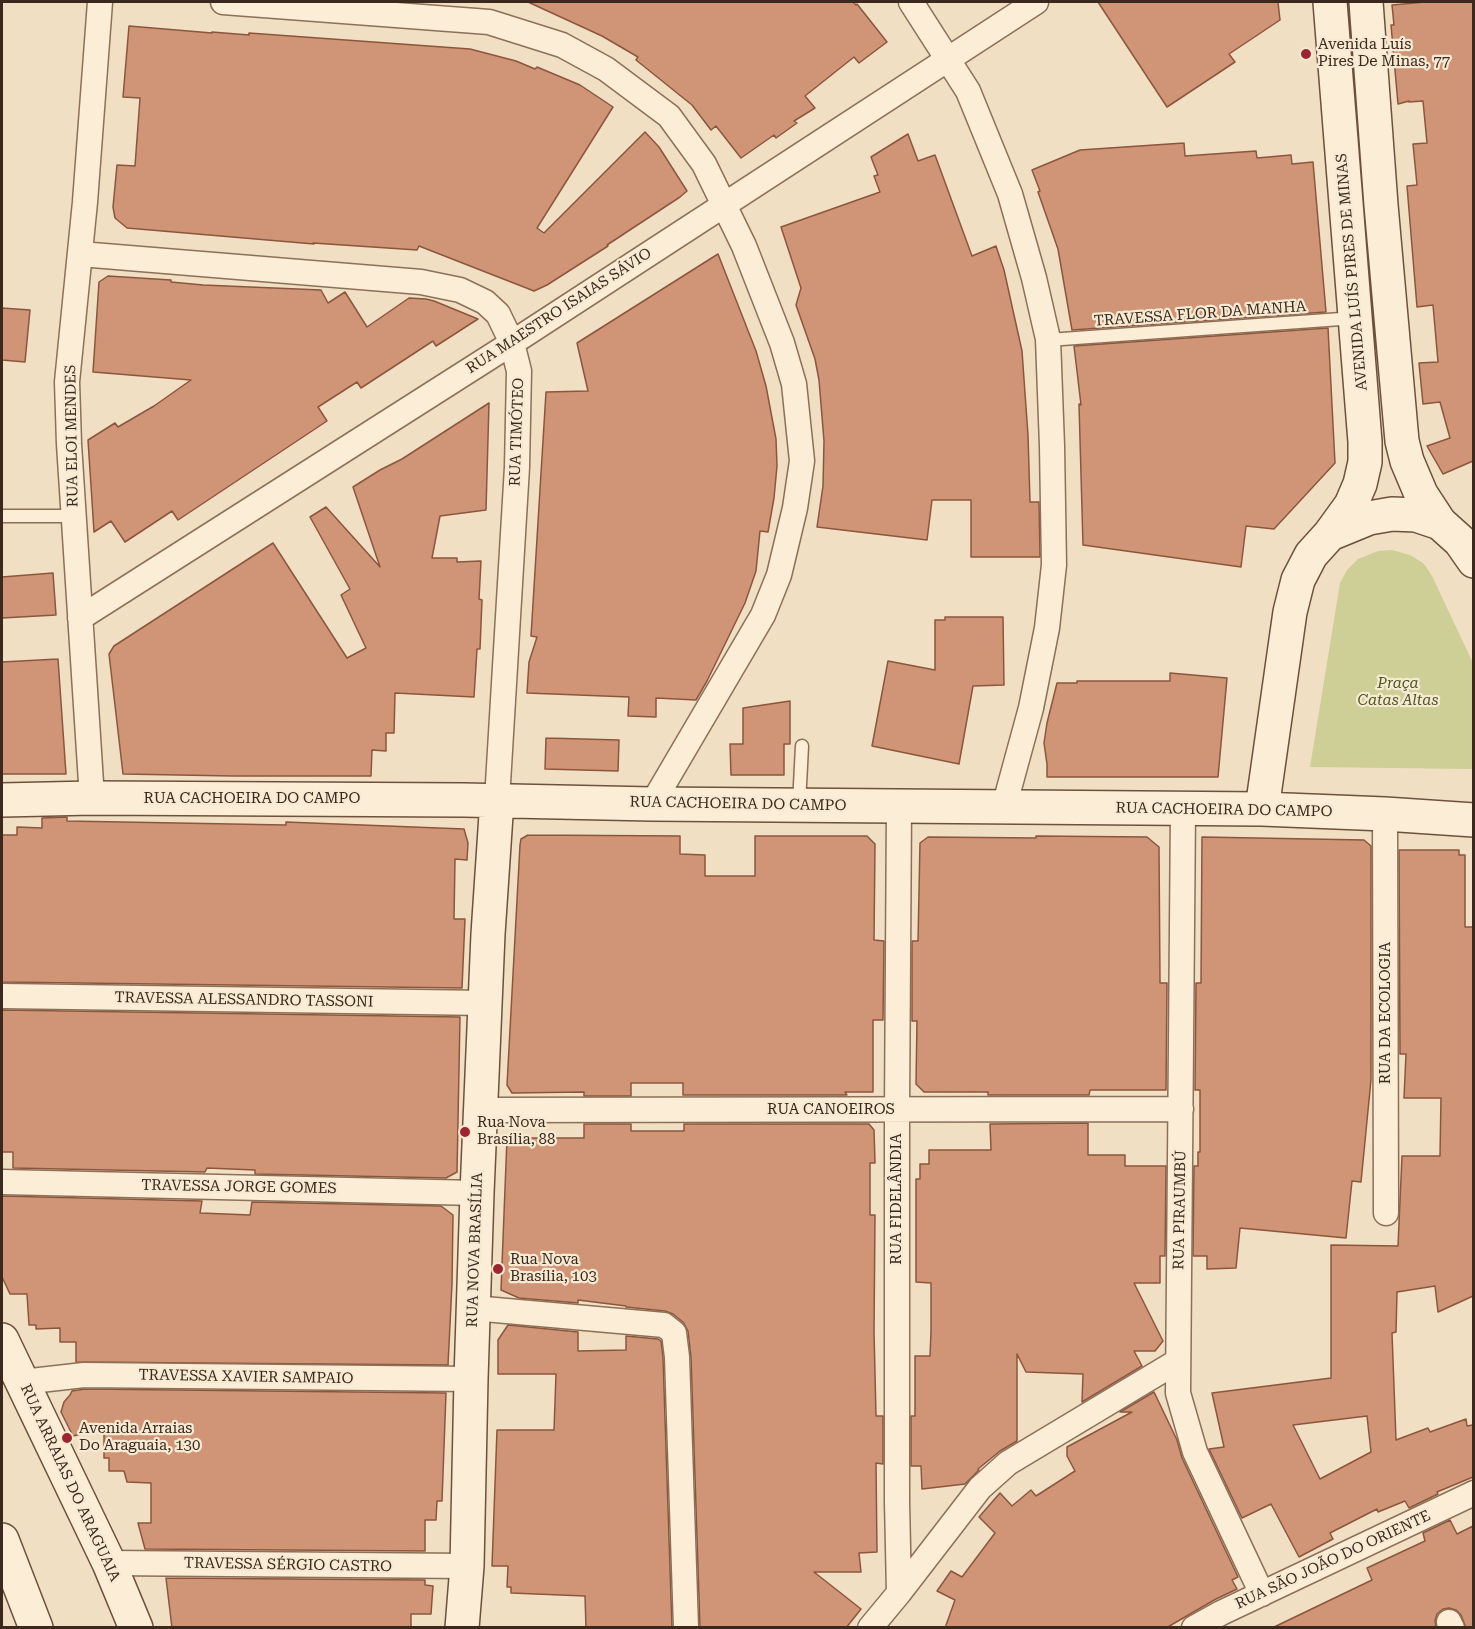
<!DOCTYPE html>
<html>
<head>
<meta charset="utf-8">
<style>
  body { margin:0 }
  #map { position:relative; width:1475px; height:1629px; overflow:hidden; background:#f0dfc3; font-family:"Roboto Serif",serif }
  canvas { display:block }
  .frame { position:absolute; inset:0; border:3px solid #3b291d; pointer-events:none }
</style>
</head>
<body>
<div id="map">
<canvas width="1475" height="1629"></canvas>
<div class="frame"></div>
</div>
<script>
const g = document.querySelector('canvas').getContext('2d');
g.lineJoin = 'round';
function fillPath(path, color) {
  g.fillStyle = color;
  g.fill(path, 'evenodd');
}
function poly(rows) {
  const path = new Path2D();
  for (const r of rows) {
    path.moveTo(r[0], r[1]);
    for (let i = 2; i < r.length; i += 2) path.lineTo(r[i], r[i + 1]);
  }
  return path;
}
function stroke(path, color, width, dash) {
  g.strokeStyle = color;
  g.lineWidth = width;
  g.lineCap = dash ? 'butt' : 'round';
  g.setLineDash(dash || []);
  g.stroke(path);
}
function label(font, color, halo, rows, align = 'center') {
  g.font = font + ' "Roboto Serif",serif';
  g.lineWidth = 4.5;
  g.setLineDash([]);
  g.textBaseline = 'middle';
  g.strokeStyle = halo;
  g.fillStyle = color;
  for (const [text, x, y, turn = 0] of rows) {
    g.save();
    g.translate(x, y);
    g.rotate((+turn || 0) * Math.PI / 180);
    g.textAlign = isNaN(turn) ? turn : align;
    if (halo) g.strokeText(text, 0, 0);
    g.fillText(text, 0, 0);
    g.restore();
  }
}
fillPath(poly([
  [1392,550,1410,555,1423,563,1427,568,1432,576,1473,663,1473,769,1310,767,1340,583,1347,570,1358,559,1378,551]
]), '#cdcf96');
const building = poly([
  [528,2,853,2,856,5,857,4,887,42,859,63,854,57,805,96,815,108,794,121,797,123,776,138,774,135,741,158,716,126,711,130,692,105,636,60,638,57,602,36,528,2],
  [1098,2,1278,2,1280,20,1229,54,1235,62,1167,107,1098,2],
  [1425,2,1473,2,1473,461,1443,474,1427,446,1450,438,1440,402,1423,404,1419,363,1438,362,1433,305,1417,307,1407,186,1417,185,1413,144,1427,143,1423,101,1409,102,1409,101,1398,104,1391,25,1394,25,1392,5,1425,2],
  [129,26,212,33,212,32,249,35,249,33,470,49,516,61,535,69,537,67,580,85,613,107,537,228,544,233,645,132,659,147,687,191,680,197,607,245,608,246,547,285,534,291,419,246,417,250,313,243,314,244,127,228,115,218,113,207,117,165,135,166,140,98,123,97,129,26],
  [908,134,918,161,935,155,972,256,996,246,1004,270,1022,351,1028,435,1030,502,1039,502,1040,557,971,557,971,500,932,500,927,540,817,527,823,486,824,441,819,380,815,359,796,305,801,288,781,227,880,192,874,176,878,175,871,157,908,134],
  [1184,143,1185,156,1256,151,1257,158,1291,155,1292,164,1313,162,1326,312,1072,330,1058,249,1038,192,1040,191,1032,170,1080,150,1184,143],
  [718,254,756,351,766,386,776,439,777,466,774,498,768,532,760,531,756,571,745,603,707,681,696,700,656,698,656,717,628,716,629,697,527,693,529,662,537,637,531,636,546,392,588,391,577,343,718,254],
  [108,276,171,280,171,282,203,285,321,290,328,303,345,292,367,327,409,298,426,299,434,301,478,319,436,346,433,341,361,388,357,382,318,407,327,421,178,520,172,511,125,542,111,521,94,532,88,440,115,423,118,427,154,406,191,380,93,372,99,282,108,276],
  [2,308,30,310,25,362,2,360,2,308],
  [1328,328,1335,463,1274,529,1246,526,1241,567,1083,545,1079,404,1081,405,1074,346,1328,328],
  [489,403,486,510,440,516,432,558,457,558,457,562,481,561,479,599,482,600,480,649,477,649,474,697,395,693,394,733,386,733,386,751,372,750,371,776,233,776,123,774,109,654,114,646,273,543,347,658,366,648,341,595,350,589,310,517,326,507,380,567,353,487,380,470,402,459,489,403],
  [53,573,56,615,2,618,2,577,53,573],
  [945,617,1003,617,1004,685,973,686,959,764,872,746,888,661,935,670,935,620,945,620,945,617],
  [58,659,66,774,2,774,2,662,58,659],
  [1170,673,1227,678,1218,777,1047,777,1047,764,1044,743,1047,723,1057,683,1077,683,1077,681,1170,681,1170,673],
  [790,701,790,744,784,744,784,775,731,775,730,744,743,744,743,708,790,701],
  [546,738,619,740,618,771,545,769,546,738],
  [67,817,67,821,286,825,286,822,464,829,468,843,467,860,455,859,454,919,465,919,462,988,2,982,2,835,17,835,17,827,42,828,42,818,67,817],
  [528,835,680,836,680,854,705,855,705,876,755,876,755,836,867,836,875,844,874,940,884,941,883,1020,873,1020,873,1092,845,1092,847,1095,683,1095,683,1083,631,1083,631,1096,584,1096,584,1092,512,1093,507,1085,520,845,521,839,528,835],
  [1036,836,1147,837,1159,847,1160,983,1167,983,1166,1090,1090,1090,1089,1095,988,1095,988,1092,924,1092,916,1084,917,1021,912,1021,912,941,918,941,920,843,928,837,1036,838,1036,836],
  [1202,837,1364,840,1371,846,1371,1080,1361,1182,1352,1181,1346,1238,1240,1228,1236,1268,1207,1269,1207,1256,1193,1256,1194,1166,1198,1166,1198,1152,1200,1152,1200,1090,1195,1090,1196,983,1201,983,1202,837],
  [1399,850,1459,850,1459,855,1465,855,1465,927,1473,927,1473,1296,1438,1312,1435,1286,1397,1292,1396,1332,1392,1333,1396,1440,1428,1428,1430,1432,1466,1419,1467,1426,1473,1425,1473,1477,1437,1492,1438,1494,1409,1508,1405,1501,1378,1512,1377,1509,1330,1533,1333,1539,1299,1557,1271,1504,1242,1518,1209,1449,1224,1447,1212,1393,1331,1378,1331,1245,1398,1246,1402,1156,1440,1156,1441,1098,1404,1098,1406,1054,1400,1054,1399,850],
  [1367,1416,1371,1452,1320,1479,1293,1425,1367,1416],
  [2,1010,460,1017,457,1172,446,1178,255,1174,255,1170,207,1168,205,1172,13,1168,13,1152,2,1152,2,1010],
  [1088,1123,1088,1155,1125,1155,1125,1166,1166,1166,1165,1256,1160,1256,1160,1283,1134,1283,1163,1341,1155,1351,1134,1351,1142,1366,1082,1402,1083,1374,1026,1372,1017,1354,1017,1441,1000,1451,978,1469,979,1470,965,1484,922,1489,921,1466,911,1466,911,1416,915,1416,915,1356,930,1356,931,1332,931,1283,916,1282,916,1179,920,1179,920,1164,929,1164,929,1150,991,1150,990,1124,1088,1123],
  [584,1124,631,1124,631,1131,684,1131,684,1124,869,1124,874,1130,875,1163,870,1163,870,1215,875,1215,874,1332,876,1416,883,1416,883,1464,876,1463,877,1552,859,1553,861,1572,814,1572,861,1609,846,1628,700,1628,691,1357,688,1331,683,1322,673,1314,665,1311,626,1307,626,1306,578,1300,578,1303,519,1298,501,1290,507,1138,584,1138,584,1124],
  [2,1196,202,1201,200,1213,250,1215,252,1202,441,1206,453,1215,452,1284,448,1365,76,1362,76,1342,60,1342,60,1328,36,1329,36,1325,29,1325,27,1294,10,1294,2,1277,2,1196],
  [508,1325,578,1332,578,1351,626,1350,626,1336,658,1339,661,1341,663,1358,672,1628,586,1628,585,1596,511,1593,511,1587,507,1587,508,1566,492,1566,497,1430,554,1430,556,1374,498,1374,498,1340,508,1325],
  [85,1389,446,1393,442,1501,437,1501,436,1520,425,1520,425,1551,145,1549,138,1523,151,1523,151,1483,127,1482,124,1471,109,1471,109,1458,104,1458,104,1428,73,1436,61,1412,64,1402,70,1395,72,1391,85,1389],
  [1154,1392,1177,1440,1182,1458,1238,1577,1232,1580,1237,1589,1216,1599,1166,1628,945,1628,955,1600,937,1591,951,1571,962,1577,995,1533,979,1517,1000,1493,1012,1506,1031,1490,1036,1496,1075,1471,1067,1456,1067,1447,1132,1412,1120,1412,1154,1392],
  [1450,1520,1457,1534,1473,1526,1473,1628,1466,1628,1461,1615,1456,1610,1449,1608,1443,1609,1437,1614,1435,1621,1436,1628,1272,1628,1372,1580,1367,1568,1425,1541,1423,1533,1450,1520],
  [166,1578,425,1580,425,1585,433,1586,431,1614,411,1614,411,1628,172,1628,166,1578]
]);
fillPath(building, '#d09576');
stroke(building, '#8c563d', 1.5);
const lane = poly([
  [1048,340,1355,318],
  [2,516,74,516],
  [799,804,802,746]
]);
const street = poly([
  [223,2,489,22,562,45,606,69,669,116,704,164,744,246,782,343,794,384,802,461,795,508,779,575,763,615,652,804],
  [911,2,968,91,1010,194,1034,278,1048,339,1052,446,1054,565,1047,628,1031,708,1004,807],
  [80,254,421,282,460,290,485,302,498,314,512,343,519,371,517,467,497,800],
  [80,618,512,343,1036,2],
  [92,798,69,444,67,382,85,202,100,2],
  [1183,809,1178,1393,1195,1452,1262,1594],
  [1385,814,1386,1213],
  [2,996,486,1003],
  [481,1110,1181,1109],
  [2,1182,477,1193],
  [473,1308,664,1325,674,1333,677,1357,686,1628],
  [22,1382,84,1375,471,1379],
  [109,1563,467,1566],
  [899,1593,897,1502,897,1110,899,806],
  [1449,1622,1452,1628],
  [870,1628,899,1593,980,1488,1008,1463,1178,1361],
  [1194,1628,1221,1613,1474,1493]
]);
const secondary = poly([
  [1366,2,1381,205,1402,441,1407,461,1421,494,1440,523,1460,541,1474,561],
  [1330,534,1369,518,1392,514,1416,515,1440,523],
  [2,800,92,798,464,800,652,804,1262,809,1385,814,1474,820],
  [1262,809,1290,612,1298,580,1311,555,1330,534,1351,505,1360,484,1365,462,1365,442,1330,2],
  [2,1340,109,1563,136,1628],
  [2,1540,36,1628],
  [462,1628,467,1566,471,1379,477,1193,488,934,497,800]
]);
stroke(lane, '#8c7058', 15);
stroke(street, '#8c7058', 27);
stroke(secondary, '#6d513c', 36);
stroke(lane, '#fbedd6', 12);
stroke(street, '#fbedd6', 24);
stroke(secondary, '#fbedd6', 33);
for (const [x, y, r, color] of [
  [1306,54,6,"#9e252f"],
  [465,1132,6,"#9e252f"],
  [498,1269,6,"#9e252f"],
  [67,1438,6,"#9e252f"]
]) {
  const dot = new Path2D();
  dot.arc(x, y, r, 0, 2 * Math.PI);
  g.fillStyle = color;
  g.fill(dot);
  stroke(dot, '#f7ead3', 2);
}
label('15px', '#3b291d', '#f7ead3', [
  ["Avenida Luís",1318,45],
  ["Pires De Minas, 77",1318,62],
  ["Rua Nova",477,1123],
  ["Brasília, 88",477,1140],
  ["Rua Nova",510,1260],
  ["Brasília, 103",510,1277],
  ["Avenida Arraias",79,1429],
  ["Do Araguaia, 130",79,1446]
], 'left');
label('15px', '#3b291d', '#f7ead3', [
  ["AVENIDA LUÍS PIRES DE MINAS",1352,272,-95],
  ["RUA MAESTRO ISAIAS SÁVIO",559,311,-33],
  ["TRAVESSA FLOR DA MANHA",1200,314,-4],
  ["RUA TIMÓTEO",517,432,-88],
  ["RUA ELOI MENDES",72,436,-91],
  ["RUA CACHOEIRA DO CAMPO",252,799],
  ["RUA CACHOEIRA DO CAMPO",738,804,1],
  ["RUA CACHOEIRA DO CAMPO",1224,810,1],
  ["TRAVESSA ALESSANDRO TASSONI",244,1000,1],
  ["RUA DA ECOLOGIA",1386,1013,-90],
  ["RUA CANOEIROS",831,1110],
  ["TRAVESSA JORGE GOMES",239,1187,1],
  ["RUA FIDELÂNDIA",897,1199,-90],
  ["RUA PIRAUMBÚ",1180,1210,-89],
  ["RUA NOVA BRASÍLIA",475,1250,-88],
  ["TRAVESSA XAVIER SAMPAIO",246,1377,1],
  ["RUA ARRAIAS DO ARAGUAIA",70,1483,65],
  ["RUA SÃO JOÃO DO ORIENTE",1333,1560,-25],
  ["TRAVESSA SÉRGIO CASTRO",288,1565,1]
]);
label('italic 15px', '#4f5823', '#f7ead3', [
  ["Praça",1398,684],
  ["Catas Altas",1398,701]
]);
</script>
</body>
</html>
